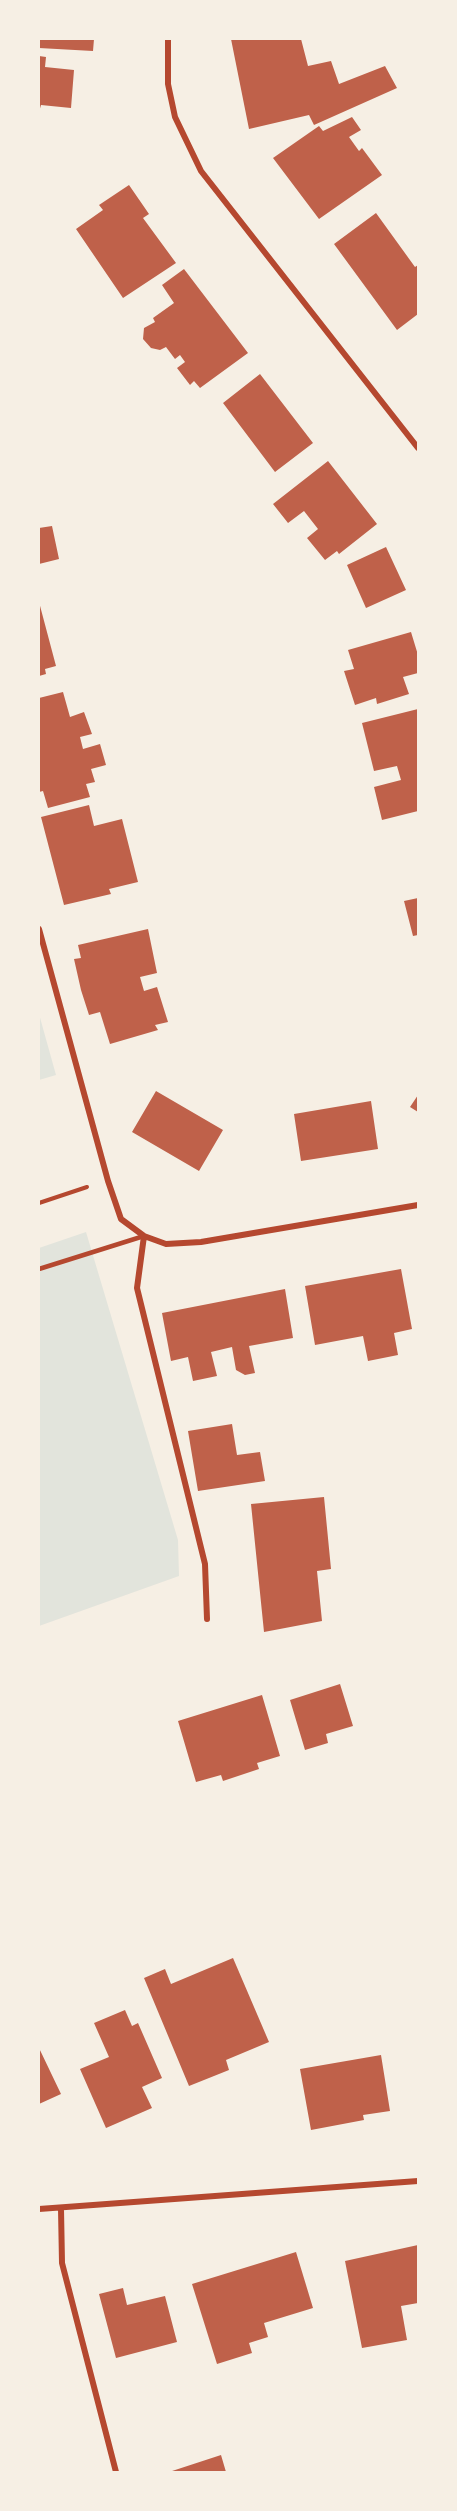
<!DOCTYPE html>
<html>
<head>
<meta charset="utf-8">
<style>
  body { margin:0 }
  #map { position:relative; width:457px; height:2511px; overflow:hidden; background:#f6efe4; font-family:"Asap Condensed",sans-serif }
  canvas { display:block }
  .frame { position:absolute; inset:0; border:40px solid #f6efe4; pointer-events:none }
</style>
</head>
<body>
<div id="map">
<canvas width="457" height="2511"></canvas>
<div class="frame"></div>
</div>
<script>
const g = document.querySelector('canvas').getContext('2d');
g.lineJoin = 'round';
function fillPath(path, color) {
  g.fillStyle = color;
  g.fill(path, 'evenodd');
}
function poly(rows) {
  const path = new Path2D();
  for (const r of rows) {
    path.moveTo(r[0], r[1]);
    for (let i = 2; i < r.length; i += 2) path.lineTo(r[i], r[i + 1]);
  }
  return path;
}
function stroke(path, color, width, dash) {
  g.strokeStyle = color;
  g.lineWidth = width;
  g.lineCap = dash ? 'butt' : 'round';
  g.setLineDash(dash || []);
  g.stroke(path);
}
fillPath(poly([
  [39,1014,56,1075,39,1080],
  [86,1232,178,1540,179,1576,39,1626,39,1248]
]), '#e2e4dc');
fillPath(poly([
  [39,39,94,39,93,51,39,48],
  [231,39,301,39,308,66,331,61,339,84,385,66,397,88,314,125,309,115,249,129],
  [39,56,46,57,45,67,74,70,71,108,41,105,39,112],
  [352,117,361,130,349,137,359,151,362,148,382,175,319,219,273,158,319,126,323,131],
  [129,185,149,214,143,218,176,263,123,298,76,229,103,210,99,205],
  [376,213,415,267,418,265,418,314,397,330,334,244],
  [184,269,248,353,200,388,194,381,190,385,177,368,185,362,180,355,175,359,166,347,160,350,151,348,143,339,144,328,155,322,153,318,174,303,162,285],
  [260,374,313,443,275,472,223,403],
  [328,461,377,524,339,554,337,551,325,560,307,538,318,529,304,511,288,523,273,504],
  [52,526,59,559,39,564,39,528],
  [386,547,406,590,366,608,347,565],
  [39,602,56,666,45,669,46,674,39,676],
  [411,632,418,655,418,673,403,677,409,694,377,704,376,698,355,705,344,671,354,669,348,650],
  [63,692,70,717,84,712,92,734,80,737,83,749,100,744,106,765,91,769,95,782,86,784,90,797,48,808,43,791,39,792,39,698],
  [418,709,418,811,382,820,374,787,401,780,397,766,374,771,362,723],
  [89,805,94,826,122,819,138,882,109,889,111,894,64,905,41,817],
  [418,898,418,935,413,936,404,901],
  [148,929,157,973,140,977,144,991,157,987,168,1022,155,1025,158,1030,110,1044,100,1012,89,1015,81,990,74,959,81,958,78,945],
  [156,1091,223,1130,199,1171,132,1132],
  [418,1095,418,1112,410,1107],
  [371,1101,378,1149,301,1161,294,1114],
  [401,1269,412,1329,394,1333,398,1355,368,1361,363,1336,315,1345,305,1286],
  [285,1289,293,1338,249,1346,255,1373,245,1375,236,1370,232,1347,211,1352,217,1376,193,1381,188,1357,171,1361,162,1313],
  [232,1424,237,1455,260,1452,265,1481,198,1491,188,1431],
  [324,1497,331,1569,317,1571,322,1621,264,1632,251,1504],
  [340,1684,353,1726,326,1734,328,1743,305,1750,290,1700],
  [262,1695,280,1756,257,1763,259,1769,223,1781,221,1775,196,1782,178,1721],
  [233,1958,269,2042,226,2060,229,2070,189,2086,144,1978,165,1969,171,1984],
  [125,2010,132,2026,138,2023,162,2078,142,2087,152,2108,106,2128,80,2069,109,2057,94,2023],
  [39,2048,61,2094,39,2104],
  [381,2055,390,2111,363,2115,364,2120,311,2130,300,2069],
  [418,2245,418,2303,401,2306,407,2340,362,2348,345,2261],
  [296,2252,313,2308,264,2323,268,2337,249,2343,252,2353,217,2364,192,2284],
  [123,2288,127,2305,165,2296,177,2342,116,2358,99,2294],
  [221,2455,226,2472,169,2472]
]), '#bf614a');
stroke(poly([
  [39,1203,87,1187]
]), '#b5482f', 4);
stroke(poly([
  [39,1269,144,1236]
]), '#b5482f', 4.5);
stroke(poly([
  [168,39,168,84,175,117,201,171,418,448],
  [39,929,108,1181,121,1219,144,1236,137,1288,205,1564,207,1619],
  [144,1236,166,1244,201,1242,418,1205],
  [39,2209,418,2181],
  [61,2209,62,2263,116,2472]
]), '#b5482f', 6);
</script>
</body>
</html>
